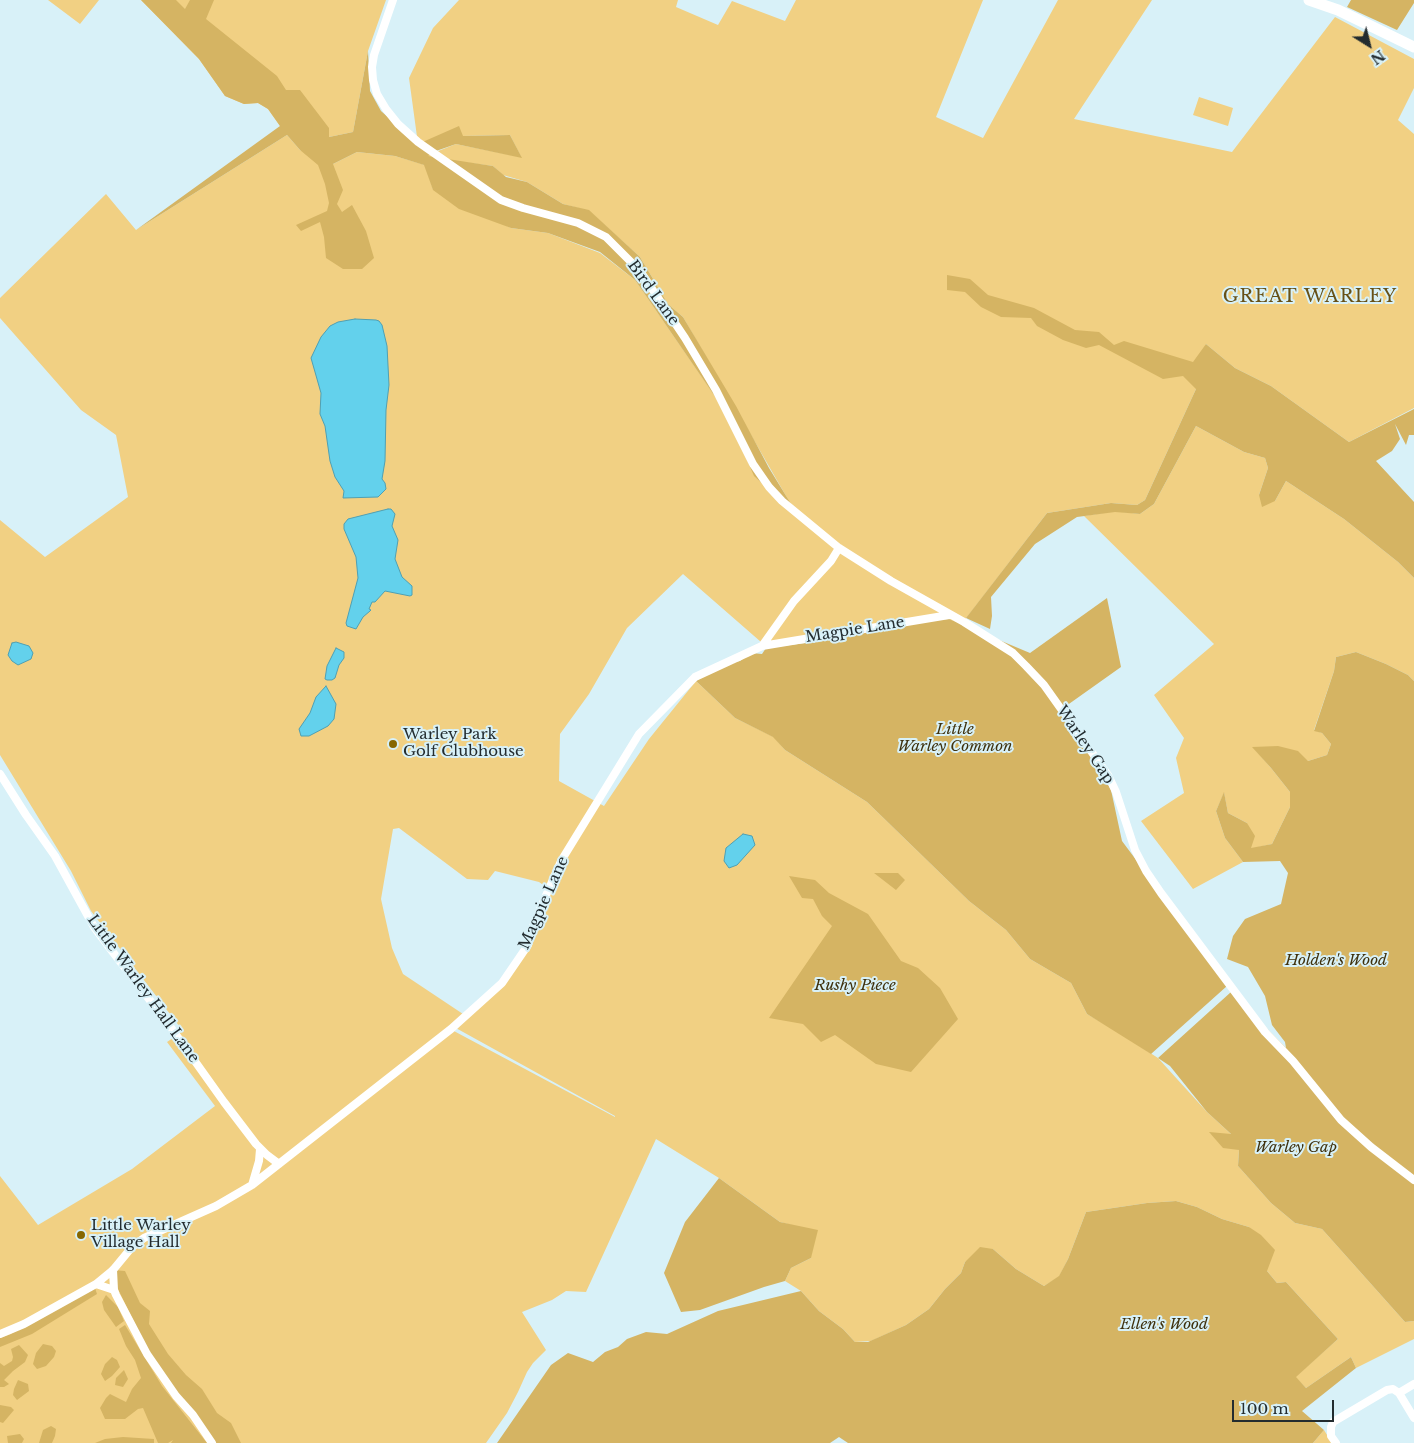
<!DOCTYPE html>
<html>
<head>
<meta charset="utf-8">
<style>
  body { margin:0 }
  #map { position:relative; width:1414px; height:1443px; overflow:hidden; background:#d8f1f8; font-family:"Libre Baskerville",serif }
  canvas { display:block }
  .north { position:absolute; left:1344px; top:20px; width:50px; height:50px; -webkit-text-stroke:4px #d8f1f8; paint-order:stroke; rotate:144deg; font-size:14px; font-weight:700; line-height:20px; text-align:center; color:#232c2f }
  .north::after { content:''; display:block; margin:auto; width:18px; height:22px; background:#232c2f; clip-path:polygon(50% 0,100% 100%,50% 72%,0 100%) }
  .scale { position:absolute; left:1232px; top:1400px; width:102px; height:22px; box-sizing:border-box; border:2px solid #232c2f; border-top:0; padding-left:6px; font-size:15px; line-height:18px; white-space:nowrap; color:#232c2f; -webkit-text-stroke:4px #d8f1f8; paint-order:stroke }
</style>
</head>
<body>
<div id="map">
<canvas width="1414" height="1443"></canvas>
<div class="north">N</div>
<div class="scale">100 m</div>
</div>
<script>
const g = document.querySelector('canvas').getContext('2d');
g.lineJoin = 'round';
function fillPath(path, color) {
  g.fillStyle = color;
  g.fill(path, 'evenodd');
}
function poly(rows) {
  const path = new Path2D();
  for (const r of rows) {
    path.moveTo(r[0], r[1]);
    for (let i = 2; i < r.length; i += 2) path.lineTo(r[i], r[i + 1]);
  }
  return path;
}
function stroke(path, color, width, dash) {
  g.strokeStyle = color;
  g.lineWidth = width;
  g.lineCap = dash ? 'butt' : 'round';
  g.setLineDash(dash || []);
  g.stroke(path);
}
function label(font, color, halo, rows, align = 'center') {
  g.font = font + ' "Libre Baskerville",serif';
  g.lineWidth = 4;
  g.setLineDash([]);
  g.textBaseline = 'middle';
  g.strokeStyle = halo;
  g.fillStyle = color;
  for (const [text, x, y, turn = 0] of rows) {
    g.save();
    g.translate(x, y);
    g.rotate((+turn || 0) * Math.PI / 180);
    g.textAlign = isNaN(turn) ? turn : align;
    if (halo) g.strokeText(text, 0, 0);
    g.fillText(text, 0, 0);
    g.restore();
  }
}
fillPath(poly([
  [48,0,99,0,80,24],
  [141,0,386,0,368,51,353,132,329,137,280,126,268,109,258,103,244,104,225,96,199,59],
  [459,0,678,0,676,7,718,25,732,1,785,21,796,0,983,0,936,117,983,138,1058,0,1152,0,1074,119,1232,152,1335,17,1414,59,1414,88,1398,120,1414,134,1414,408,1349,442,1271,386,1235,368,1206,344,1196,389,1145,500,1137,505,1111,503,1047,513,961,625,949,619,838,639,762,646,761,642,683,574,627,628,589,694,560,734,559,781,604,806,649,739,696,681,735,718,774,737,785,750,867,802,969,901,1006,930,1030,959,1071,983,1087,1014,1118,1032,1158,1058,1207,1112,1232,1135,1210,1133,1239,1150,1238,1166,1271,1203,1295,1223,1322,1229,1405,1322,1414,1321,1414,1339,1356,1368,1351,1357,1306,1388,1295,1377,1338,1339,1286,1282,1277,1283,1267,1271,1249,1227,1222,1219,1197,1207,1176,1201,1147,1203,1086,1212,1068,1259,1059,1277,1044,1286,1016,1269,993,1249,965,1262,961,1273,945,1289,929,1309,906,1325,871,1341,855,1342,843,1329,819,1311,801,1291,785,1281,791,1268,811,1258,795,1226,780,1222,719,1178,656,1139,586,1292,566,1291,552,1300,522,1312,546,1350,533,1363,527,1372,518,1392,507,1413,486,1443,0,1443,0,1176,38,1225,132,1169,215,1106,167,1042,183,1031,91,911,71,871,0,755,0,520,45,557,128,497,116,435,81,410,0,318,0,298,106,194,136,230,287,135,300,150,333,164,357,152,395,156,425,165,433,189,511,228,548,233,600,253,635,280,797,515,683,317,668,304,640,257,589,211,563,204,527,182,503,175,493,166,423,157,456,144,521,157,510,135,463,136,418,144,409,78,433,28],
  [399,828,467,879,488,880,495,871,539,882,549,889,528,945,502,983,466,1016,403,974,392,948,381,899,393,829],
  [454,1027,615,1116,615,1117,452,1030],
  [1199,97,1233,108,1228,126,1193,115],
  [1196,426,1244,452,1265,458,1268,468,1259,495,1275,501,1286,481,1344,519,1398,562,1414,578,1414,681,1408,675,1386,664,1356,652,1336,657,1334,671,1314,730,1322,733,1331,744,1327,755,1308,761,1253,747,1271,768,1290,792,1290,807,1272,844,1250,849,1247,823,1228,813,1224,793,1216,811,1225,838,1243,862,1193,889,1141,821,1184,793,1176,758,1184,738,1154,695,1214,644,1084,516,1115,511,1140,514,1154,504],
  [1324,1430,1332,1443,1313,1443]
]), '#f1d083');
fillPath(poly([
  [141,0,176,0,185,9,190,0,214,0,206,19,277,76,286,90,300,90,329,128,329,137,353,132,368,51,370,91,381,111,418,144,459,126,463,136,510,135,522,158,456,144,436,151,428,156,493,166,506,177,527,182,563,204,589,210,640,257,668,304,683,317,736,406,769,468,799,517,754,476,727,414,635,280,600,252,548,233,511,228,459,209,433,190,424,165,395,156,357,152,333,164,343,190,337,204,342,212,352,205,366,231,374,258,362,269,343,269,326,258,324,237,320,222,301,231,296,225,327,211,329,203,325,184,318,165,300,150,287,135,136,230,280,126,268,109,258,103,244,104,225,96,199,59],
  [1351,0,1414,0,1414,3,1397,30,1347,7],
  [947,275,970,279,988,295,1034,308,1075,330,1099,332,1114,345,1124,341,1193,362,1206,344,1235,368,1271,386,1349,442,1414,409,1414,435,1409,435,1406,445,1395,424,1400,439,1392,451,1376,461,1414,502,1414,578,1398,562,1344,519,1286,481,1275,501,1262,507,1259,495,1268,468,1265,458,1244,452,1196,426,1154,504,1140,514,1115,512,1077,517,1035,544,991,597,992,616,990,629,966,618,1047,513,1111,503,1137,505,1145,500,1196,389,1183,376,1163,379,1099,345,1086,348,1063,340,1037,326,1031,318,1001,317,981,307,965,292,947,290],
  [1107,598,1121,667,1059,711,1093,756,1111,790,1122,841,1189,931,1227,986,1151,1054,1087,1014,1071,983,1030,959,1006,930,969,901,867,802,785,750,773,737,735,718,696,681,716,666,740,661,751,653,762,654,766,648,838,639,847,635,897,623,949,619,1030,653],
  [1356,652,1386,664,1408,675,1414,681,1414,1321,1405,1322,1322,1229,1295,1223,1271,1203,1238,1166,1239,1150,1223,1148,1209,1132,1231,1134,1207,1112,1170,1066,1158,1058,1231,992,1286,1048,1285,1042,1272,1025,1265,996,1248,967,1227,959,1233,936,1245,919,1281,904,1288,873,1280,861,1243,862,1225,838,1216,811,1224,792,1228,813,1247,823,1255,836,1251,848,1272,844,1290,807,1290,792,1271,768,1252,747,1278,746,1298,751,1308,761,1327,755,1331,744,1322,733,1314,731,1334,671,1336,657],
  [874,873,898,873,905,880,896,890],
  [789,876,815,880,829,893,868,914,901,961,918,968,940,988,958,1019,911,1072,876,1064,835,1035,821,1042,803,1024,769,1018,832,926,822,916,813,899,802,898],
  [719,1178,780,1222,818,1230,811,1258,791,1268,785,1281,764,1287,700,1310,681,1312,664,1273,685,1222],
  [1176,1201,1197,1207,1222,1219,1249,1227,1261,1235,1275,1250,1267,1271,1277,1283,1286,1282,1338,1339,1296,1377,1306,1388,1351,1357,1356,1368,1302,1411,1324,1430,1313,1443,848,1443,839,1437,830,1443,497,1443,551,1365,568,1353,593,1362,605,1352,618,1347,627,1339,646,1332,667,1334,718,1311,801,1291,819,1311,843,1329,855,1342,868,1342,906,1325,929,1309,945,1289,961,1273,965,1262,980,1247,993,1249,1016,1269,1044,1286,1059,1276,1068,1259,1086,1212,1147,1203],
  [113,1270,125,1271,140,1303,150,1311,149,1324,168,1354,186,1375,202,1389,217,1413,231,1423,241,1443,215,1443,182,1399,159,1368,146,1346,115,1283],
  [95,1288,97,1294,32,1334,0,1347,0,1338,11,1334],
  [106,1295,118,1307,124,1321,116,1327,104,1310,102,1302],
  [125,1325,162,1386,207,1443,171,1443,173,1440,168,1443,158,1443,143,1408,138,1409,125,1419,105,1419,100,1408,106,1398,110,1394,126,1402,132,1389,141,1378,135,1360,126,1346,119,1329],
  [43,1344,52,1346,56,1351,54,1357,46,1366,37,1369,33,1364,36,1353],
  [19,1345,28,1355,25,1362,13,1371,4,1380,9,1384,4,1387,0,1387,0,1363,4,1366,12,1361,13,1357,11,1349],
  [112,1357,117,1360,120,1367,112,1376,105,1381,101,1374,105,1364],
  [124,1370,128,1379,123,1387,115,1385,116,1378],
  [18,1380,28,1384,29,1391,17,1400,13,1395,14,1389],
  [0,1405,11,1407,14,1410,3,1423,0,1422],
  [51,1426,56,1429,55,1436,52,1443,39,1443,43,1430],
  [20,1434,24,1439,22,1443,8,1443,7,1436],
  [123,1437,154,1439,154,1443,95,1443,105,1439]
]), '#d5b463');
const water = poly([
  [355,319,376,320,379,321,382,325,387,346,389,385,386,410,385,461,382,479,385,483,386,489,378,497,343,498,344,491,335,477,330,461,325,426,320,414,321,393,311,358,321,337,330,326,338,322,355,319],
  [388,509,391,509,395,514,392,526,398,540,395,559,402,577,412,586,412,595,410,596,385,591,375,602,372,602,369,609,371,610,370,611,363,617,356,629,347,626,346,623,358,578,356,557,344,529,344,524,348,519,388,509],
  [12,643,16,642,29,646,33,653,31,659,18,665,12,661,8,655,12,643],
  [336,648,344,652,344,658,339,665,335,678,332,680,327,680,325,679,327,666,336,648],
  [326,686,336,704,334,719,328,726,309,736,301,736,299,729,310,713,316,697,326,686],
  [743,834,752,836,755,845,737,865,729,868,724,861,726,848,743,834]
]);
fillPath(water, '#63d1ec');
stroke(water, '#50a0b3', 1);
stroke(poly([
  [393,0,374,55,372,67,373,80,377,94,386,109,398,124,418,142,501,200,523,208,578,223,606,237,640,271,685,338,716,390,753,464,769,487,782,501,839,548,891,581,964,622,1013,653,1026,666,1044,685,1108,775,1116,792,1135,850,1146,871,1161,893,1265,1032,1293,1061,1341,1120,1371,1147,1414,1180],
  [762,646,949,615],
  [0,774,26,815,55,856,94,927,112,951,172,1029,224,1102,256,1144,267,1155,279,1164],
  [252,1185,259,1161,260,1149],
  [113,1270,114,1290,116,1295,147,1354,176,1396,193,1415,212,1443],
  [96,1284,114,1290],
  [0,1334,24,1324,96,1284,113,1270,132,1247,144,1238,216,1206,252,1185,451,1029,502,983,528,945,534,923,561,861,639,734,695,677,762,646,794,601,831,561,839,548],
  [1399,1393,1414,1384],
  [1336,1443,1331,1436,1331,1427,1333,1422,1387,1390,1393,1389,1399,1393,1414,1418]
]), '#fff', 8);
stroke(poly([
  [1309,0,1338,10,1414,47]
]), '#fff', 11);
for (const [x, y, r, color] of [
  [393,744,5,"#866701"],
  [81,1235,5,"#866701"]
]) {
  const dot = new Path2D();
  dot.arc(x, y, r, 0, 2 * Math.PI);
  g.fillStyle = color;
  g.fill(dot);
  stroke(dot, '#d8f1f8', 2);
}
label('15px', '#232c2f', '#d8f1f8', [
  ["Bird Lane",653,293,54],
  ["Magpie Lane",855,630,-9],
  ["Warley Gap",1085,745,56],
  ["Magpie Lane",544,903,-66],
  ["Little Warley Hall Lane",143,989,54]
]);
label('italic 15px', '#3f310d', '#d8f1f8', [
  ["Little",955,730],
  ["Warley Common",955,747],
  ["Holden's Wood",1336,961],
  ["Rushy Piece",855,986],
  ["Warley Gap",1296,1148],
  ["Ellen's Wood",1164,1325]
]);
label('15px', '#232c2f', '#d8f1f8', [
  ["Warley Park",403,735],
  ["Golf Clubhouse",403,752],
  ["Little Warley",91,1226],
  ["Village Hall",91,1243]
], 'left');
g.letterSpacing = '1px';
label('18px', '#675116', '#d8f1f8', [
  ["GREAT WARLEY",1310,297]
]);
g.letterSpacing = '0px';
</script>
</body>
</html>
